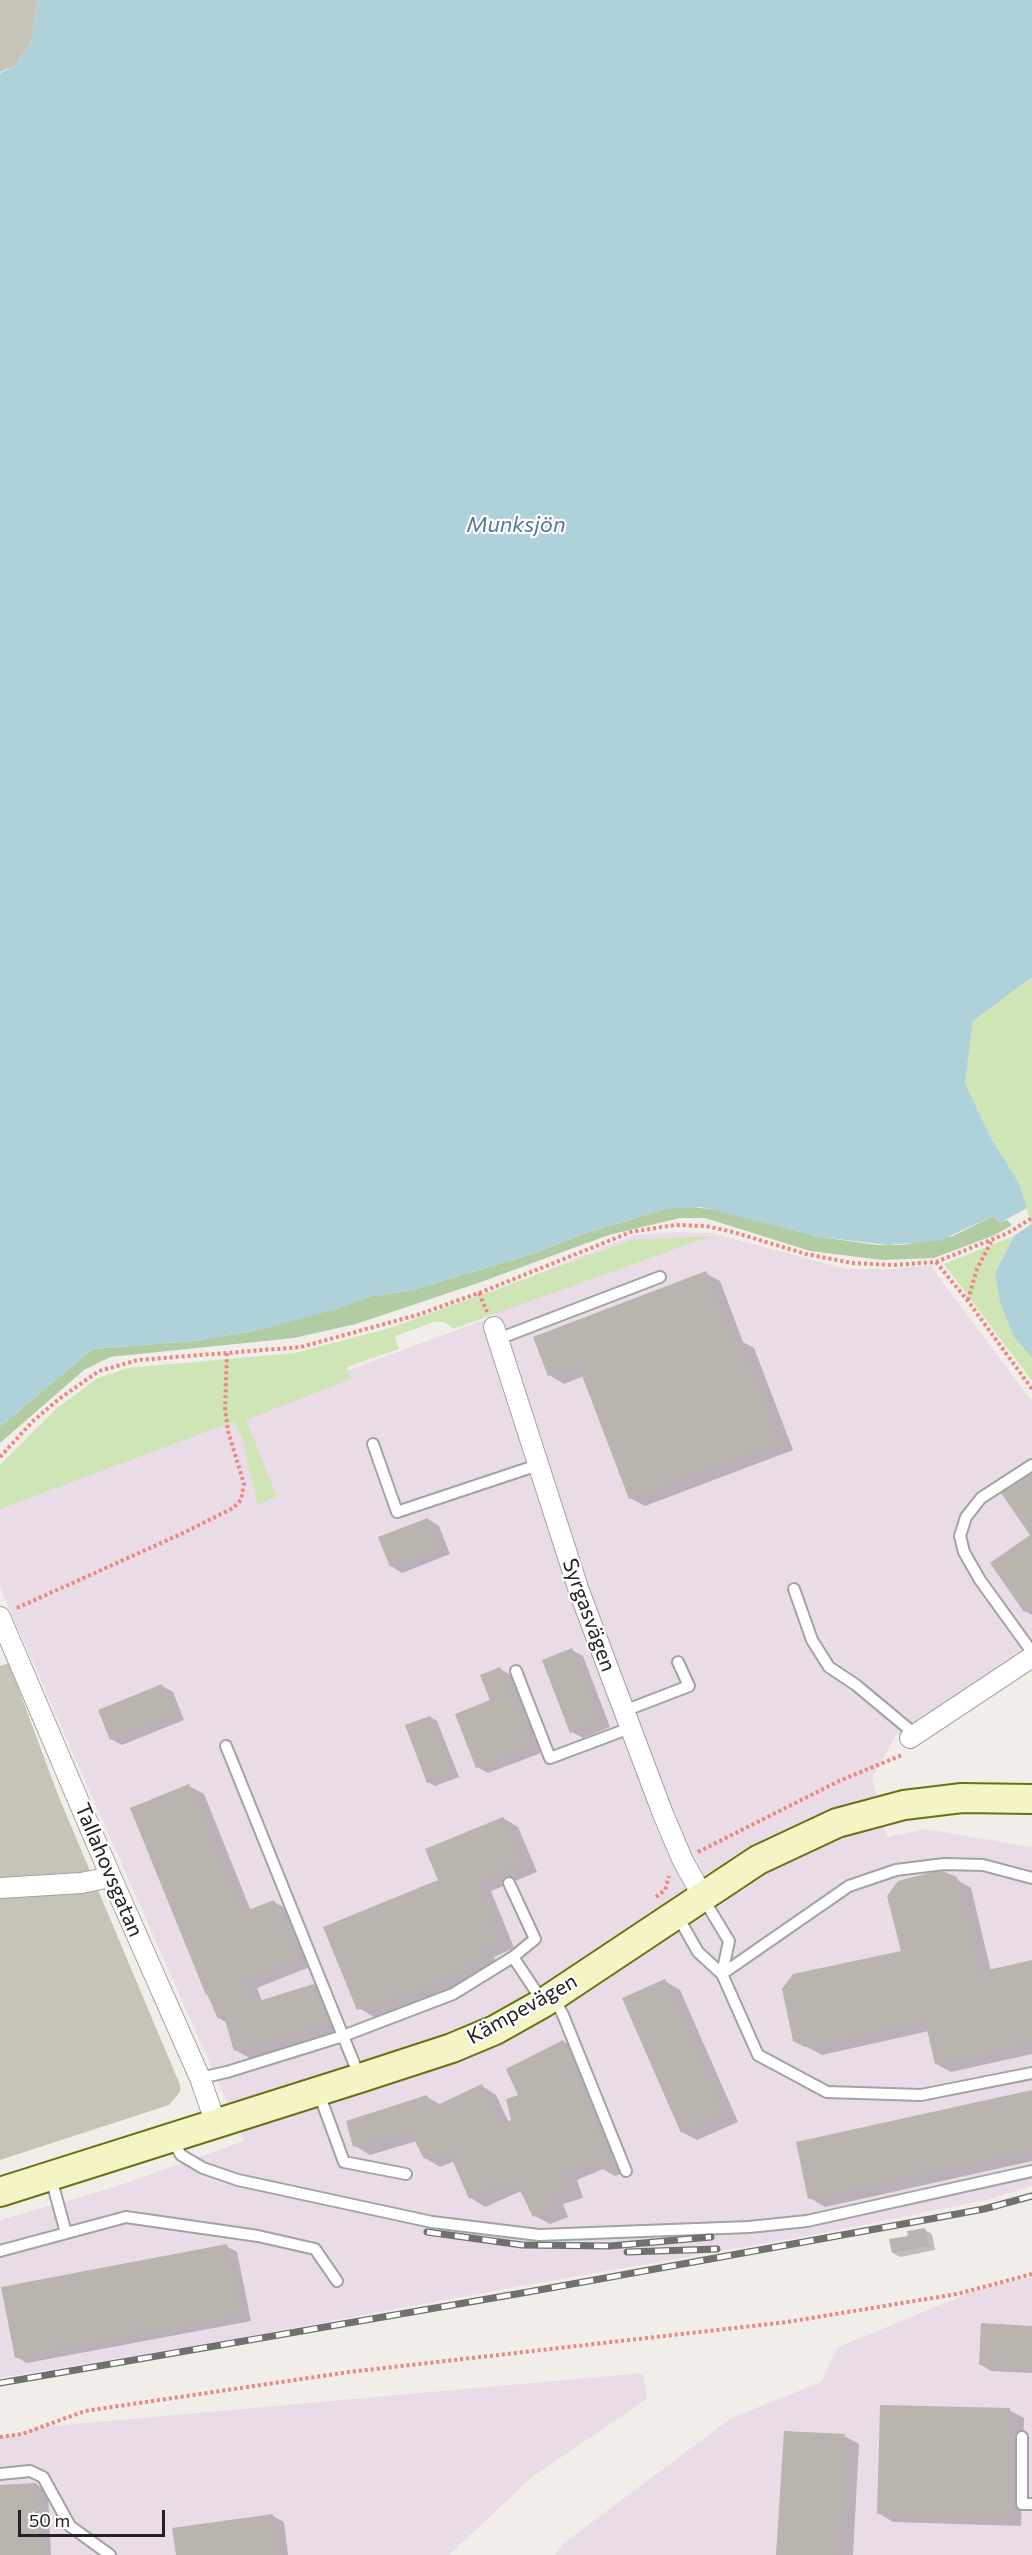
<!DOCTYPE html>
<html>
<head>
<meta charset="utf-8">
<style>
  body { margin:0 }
  #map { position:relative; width:1032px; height:2555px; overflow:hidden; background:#f1eeea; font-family:Commissioner,sans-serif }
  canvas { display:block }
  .scale { position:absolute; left:18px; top:2510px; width:147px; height:27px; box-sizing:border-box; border:3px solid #222; border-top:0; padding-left:8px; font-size:18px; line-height:21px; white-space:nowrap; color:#222; -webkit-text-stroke:4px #fff; paint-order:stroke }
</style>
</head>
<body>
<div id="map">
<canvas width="1032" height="2555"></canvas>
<div class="scale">50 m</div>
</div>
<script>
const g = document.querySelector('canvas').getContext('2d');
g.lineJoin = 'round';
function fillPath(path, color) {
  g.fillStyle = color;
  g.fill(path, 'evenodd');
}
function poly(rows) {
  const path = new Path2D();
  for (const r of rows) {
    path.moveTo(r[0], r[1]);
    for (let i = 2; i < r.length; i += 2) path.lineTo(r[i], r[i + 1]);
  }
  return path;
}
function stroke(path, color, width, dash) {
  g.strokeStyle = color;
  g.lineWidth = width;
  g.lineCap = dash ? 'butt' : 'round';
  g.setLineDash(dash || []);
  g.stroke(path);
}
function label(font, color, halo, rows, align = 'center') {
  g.font = font + ' Commissioner,sans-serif';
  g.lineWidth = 4.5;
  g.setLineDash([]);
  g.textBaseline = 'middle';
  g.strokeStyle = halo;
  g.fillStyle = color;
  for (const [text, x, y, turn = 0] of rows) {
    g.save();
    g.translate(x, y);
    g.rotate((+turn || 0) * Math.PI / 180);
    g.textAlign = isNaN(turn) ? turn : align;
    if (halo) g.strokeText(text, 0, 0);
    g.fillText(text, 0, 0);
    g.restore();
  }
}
fillPath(poly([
  [677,1232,711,1233,846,1269,891,1269,930,1265,1032,1402,1032,1643,896,1735,872,1778,887,1837,926,1829,1032,1847,1032,2186,987,2200,807,2236,515,2287,223,2341,0,2378,0,2220,115,2187,244,2141,0,1588,0,1502,191,1428,495,1316,486,1295,633,1235],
  [1032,2277,1032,2555,555,2555,564,2543,731,2418,821,2382,838,2347,977,2290],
  [643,2373,647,2399,532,2477,449,2555,0,2555,0,2438,41,2427]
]), '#e9dce7');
fillPath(poly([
  [0,0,38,0,31,43,15,66,0,72],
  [9,1663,58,1795,180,2085,180,2092,169,2105,0,2160,0,1666]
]), '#c5c4b6');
fillPath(poly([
  [1032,977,1032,1224,1031,1224,1019,1183,991,1138,965,1083,973,1021],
  [711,1236,453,1329,445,1322,434,1322,395,1336,399,1349,347,1367,351,1379,246,1420,277,1497,258,1505,243,1441,235,1421,0,1509,0,1465,57,1408,98,1378,128,1368,295,1353,390,1328,632,1240],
  [1014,1236,995,1273,1014,1337,1032,1358,1032,1381,944,1264]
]), '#cfe5b6');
fillPath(poly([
  [684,1206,717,1210,820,1237,877,1245,902,1245,953,1236,993,1216,1000,1223,1007,1220,1012,1225,995,1235,934,1258,882,1260,810,1251,705,1218,680,1218,609,1235,481,1282,356,1324,294,1338,110,1357,84,1370,0,1443,0,1427,92,1349,194,1341,258,1330,372,1296,409,1291,532,1254,580,1235,665,1209]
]), '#b1cca3');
fillPath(poly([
  [38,0,1032,0,1032,977,973,1021,965,1083,991,1138,1019,1183,1027,1208,1000,1223,993,1216,939,1241,888,1245,820,1237,701,1207,665,1209,580,1235,532,1254,409,1291,372,1296,334,1310,258,1330,194,1341,92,1349,0,1427,0,73,15,66,31,43],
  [1031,1224,1032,1225,1032,1358,1014,1337,1000,1302,995,1273,1014,1236]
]), '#afd2da');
fillPath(poly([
  [705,1273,720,1281,743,1342,754,1348,793,1450,645,1506,630,1498,584,1376,564,1384,549,1375],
  [428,1519,439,1526,450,1554,402,1573,391,1566],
  [1032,1536,1032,1615,1025,1611],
  [572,1650,583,1656,610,1727,583,1738,572,1732],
  [500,1669,511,1675,541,1753,488,1773,477,1767],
  [162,1686,173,1692,184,1720,122,1745,111,1739],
  [430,1717,437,1721,459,1777,435,1786,428,1782],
  [189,1786,204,1794,251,1911,274,1902,289,1910,312,1966,257,1988,262,2001,317,1984,332,1993,343,2030,250,2058,235,2050,227,2023,219,2018],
  [503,1818,518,1827,537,1872,491,1891,514,1948,494,1957,498,1966,444,1995,374,2017,359,2008,440,1881],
  [956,1879,971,1888,991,1971,1032,1962,1032,2054,951,2072,936,2064,929,2031,822,2055,794,2040,903,1952],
  [665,1981,680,1990,738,2122,697,2140,682,2132],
  [563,2041,577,2050,624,2173,615,2176,603,2169,577,2180,583,2198,563,2204,568,2217,550,2224,535,2216,524,2194,519,2192,485,2207,471,2198,455,2161,440,2167,425,2158,417,2141,370,2155,355,2146,427,2097,441,2105,482,2086,496,2095,509,2123,513,2121,520,2096],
  [1032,2092,1032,2161,825,2207,810,2198],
  [925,2230,932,2234,935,2250,900,2257,893,2253,910,2237],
  [226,2246,237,2252,251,2321,27,2363,16,2357],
  [1032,2327,1032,2373,991,2371,980,2364],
  [1009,2410,1024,2418,1021,2526,893,2522,878,2513],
  [844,2436,859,2444,853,2555,778,2555],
  [37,2485,48,2491,51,2555,0,2555,0,2486],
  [273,2516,284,2522,288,2555,177,2555]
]), '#0003');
fillPath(poly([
  [706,1271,732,1340,739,1338,779,1442,629,1499,578,1365,548,1376,533,1337],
  [1032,1472,1032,1607,1024,1612,990,1563,1030,1535,1001,1493],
  [428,1518,440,1548,390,1567,378,1537],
  [572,1648,600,1721,570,1733,542,1660],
  [500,1667,531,1747,476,1768,455,1714,490,1700,480,1675],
  [162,1684,174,1714,110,1740,98,1710],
  [430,1716,452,1773,427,1783,405,1725],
  [189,1784,241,1913,274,1900,298,1958,243,1980,252,2003,317,1983,329,2022,234,2051,224,2017,218,2019,207,1994,206,1995,130,1808],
  [503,1817,522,1864,477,1882,500,1940,480,1948,484,1957,428,1987,357,2010,323,1927,438,1880,425,1849],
  [940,1870,957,1877,979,1972,1032,1960,1032,2043,935,2064,925,2021,805,2047,793,2041,782,1989,793,1974,901,1951,887,1896,898,1881],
  [665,1979,724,2114,681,2133,622,1998],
  [563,2040,610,2164,599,2169,594,2158,563,2172,569,2189,549,2195,554,2209,533,2217,517,2184,509,2187,508,2182,469,2199,448,2150,424,2159,410,2131,353,2147,346,2121,427,2095,433,2107,482,2084,500,2126,511,2120,506,2099,518,2095,506,2069],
  [1032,2090,1032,2150,808,2199,796,2142],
  [925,2228,929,2246,892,2253,889,2239,908,2236,907,2231],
  [227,2244,240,2315,15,2358,1,2287],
  [981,2323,1032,2326,1032,2368,979,2365],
  [880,2405,1010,2408,1007,2518,877,2514],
  [784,2431,845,2434,838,2555,776,2555],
  [37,2483,41,2555,0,2555,0,2485],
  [273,2514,279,2555,176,2555,172,2528]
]), '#bab4af');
const service = poly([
  [498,1339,660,1277],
  [373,1444,397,1512,538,1465],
  [1032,1465,981,1498,966,1517,960,1536,964,1552,980,1580,1032,1652],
  [794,1589,812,1640,829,1667,856,1685,916,1735],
  [516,1671,550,1758,630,1728],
  [624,1711,689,1686,678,1662],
  [226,1746,360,2078],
  [509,1883,535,1939,513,1957],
  [703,1898,729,1941,722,1974],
  [677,1915,698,1952,722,1974,758,2055,827,2092,921,2095,1032,2073],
  [722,1974,849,1886,896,1870,944,1864,983,1865,1032,1878],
  [553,1996,563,2015,626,2171],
  [200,2078,227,2072,343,2036,453,1994,513,1957,543,2002],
  [318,2091,344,2162,406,2174],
  [171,2138,181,2155,203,2168,238,2180,432,2222,539,2235,749,2227,807,2221,1032,2171],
  [51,2178,66,2233],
  [0,2251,126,2217,258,2236,315,2249,337,2281],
  [1022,2437,1022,2504,1032,2504],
  [0,2474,30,2471,43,2477,70,2526,110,2555]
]);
const minor = poly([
  [494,1327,579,1591,663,1814,683,1861,702,1895],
  [0,1617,111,1877,200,2078,216,2124],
  [910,1738,1032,1657],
  [0,1888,81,1883,111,1877]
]);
const secondary = poly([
  [0,2192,360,2078,452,2048,495,2030,543,2003,758,1860,837,1823,904,1805,962,1798,1032,1799]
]);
stroke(service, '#a3a3a3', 14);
stroke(minor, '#a3a3a3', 22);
stroke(secondary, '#6a7111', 32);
stroke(poly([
  [936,1262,968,1301,1032,1389],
  [479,1293,487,1312],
  [968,1300,977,1269,992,1240],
  [0,1457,33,1421,59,1399,99,1371,138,1360,301,1347,417,1315,479,1293,631,1232,675,1225,706,1226,733,1232,806,1254,852,1263,893,1265,936,1262,1008,1233,1032,1218],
  [17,1608,181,1534,233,1508,241,1500,244,1484,228,1431,225,1409,227,1352],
  [698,1852,839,1781,902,1755],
  [656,1897,665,1890,669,1876],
  [0,2437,22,2434,85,2411,349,2372,787,2322,957,2294,1032,2274]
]), '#ed867f', 4, [3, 3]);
stroke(service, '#fff', 10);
stroke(minor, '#fff', 20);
stroke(secondary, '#f4f4c5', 28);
const rail = poly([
  [427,2232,522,2245,610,2246,711,2237],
  [627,2252,717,2249],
  [0,2383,528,2292,914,2222,984,2209,1032,2196]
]);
stroke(rail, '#707070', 7);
stroke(rail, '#fff', 4.5, [14]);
label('21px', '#222', '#fff', [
  ["Syrgasvägen",589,1615,70],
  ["Tallahovsgatan",109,1870,67],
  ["Kämpevägen",522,2009,-29]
]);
label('italic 22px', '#50789a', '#fff', [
  ["Munksjön",516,525]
]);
</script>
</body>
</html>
